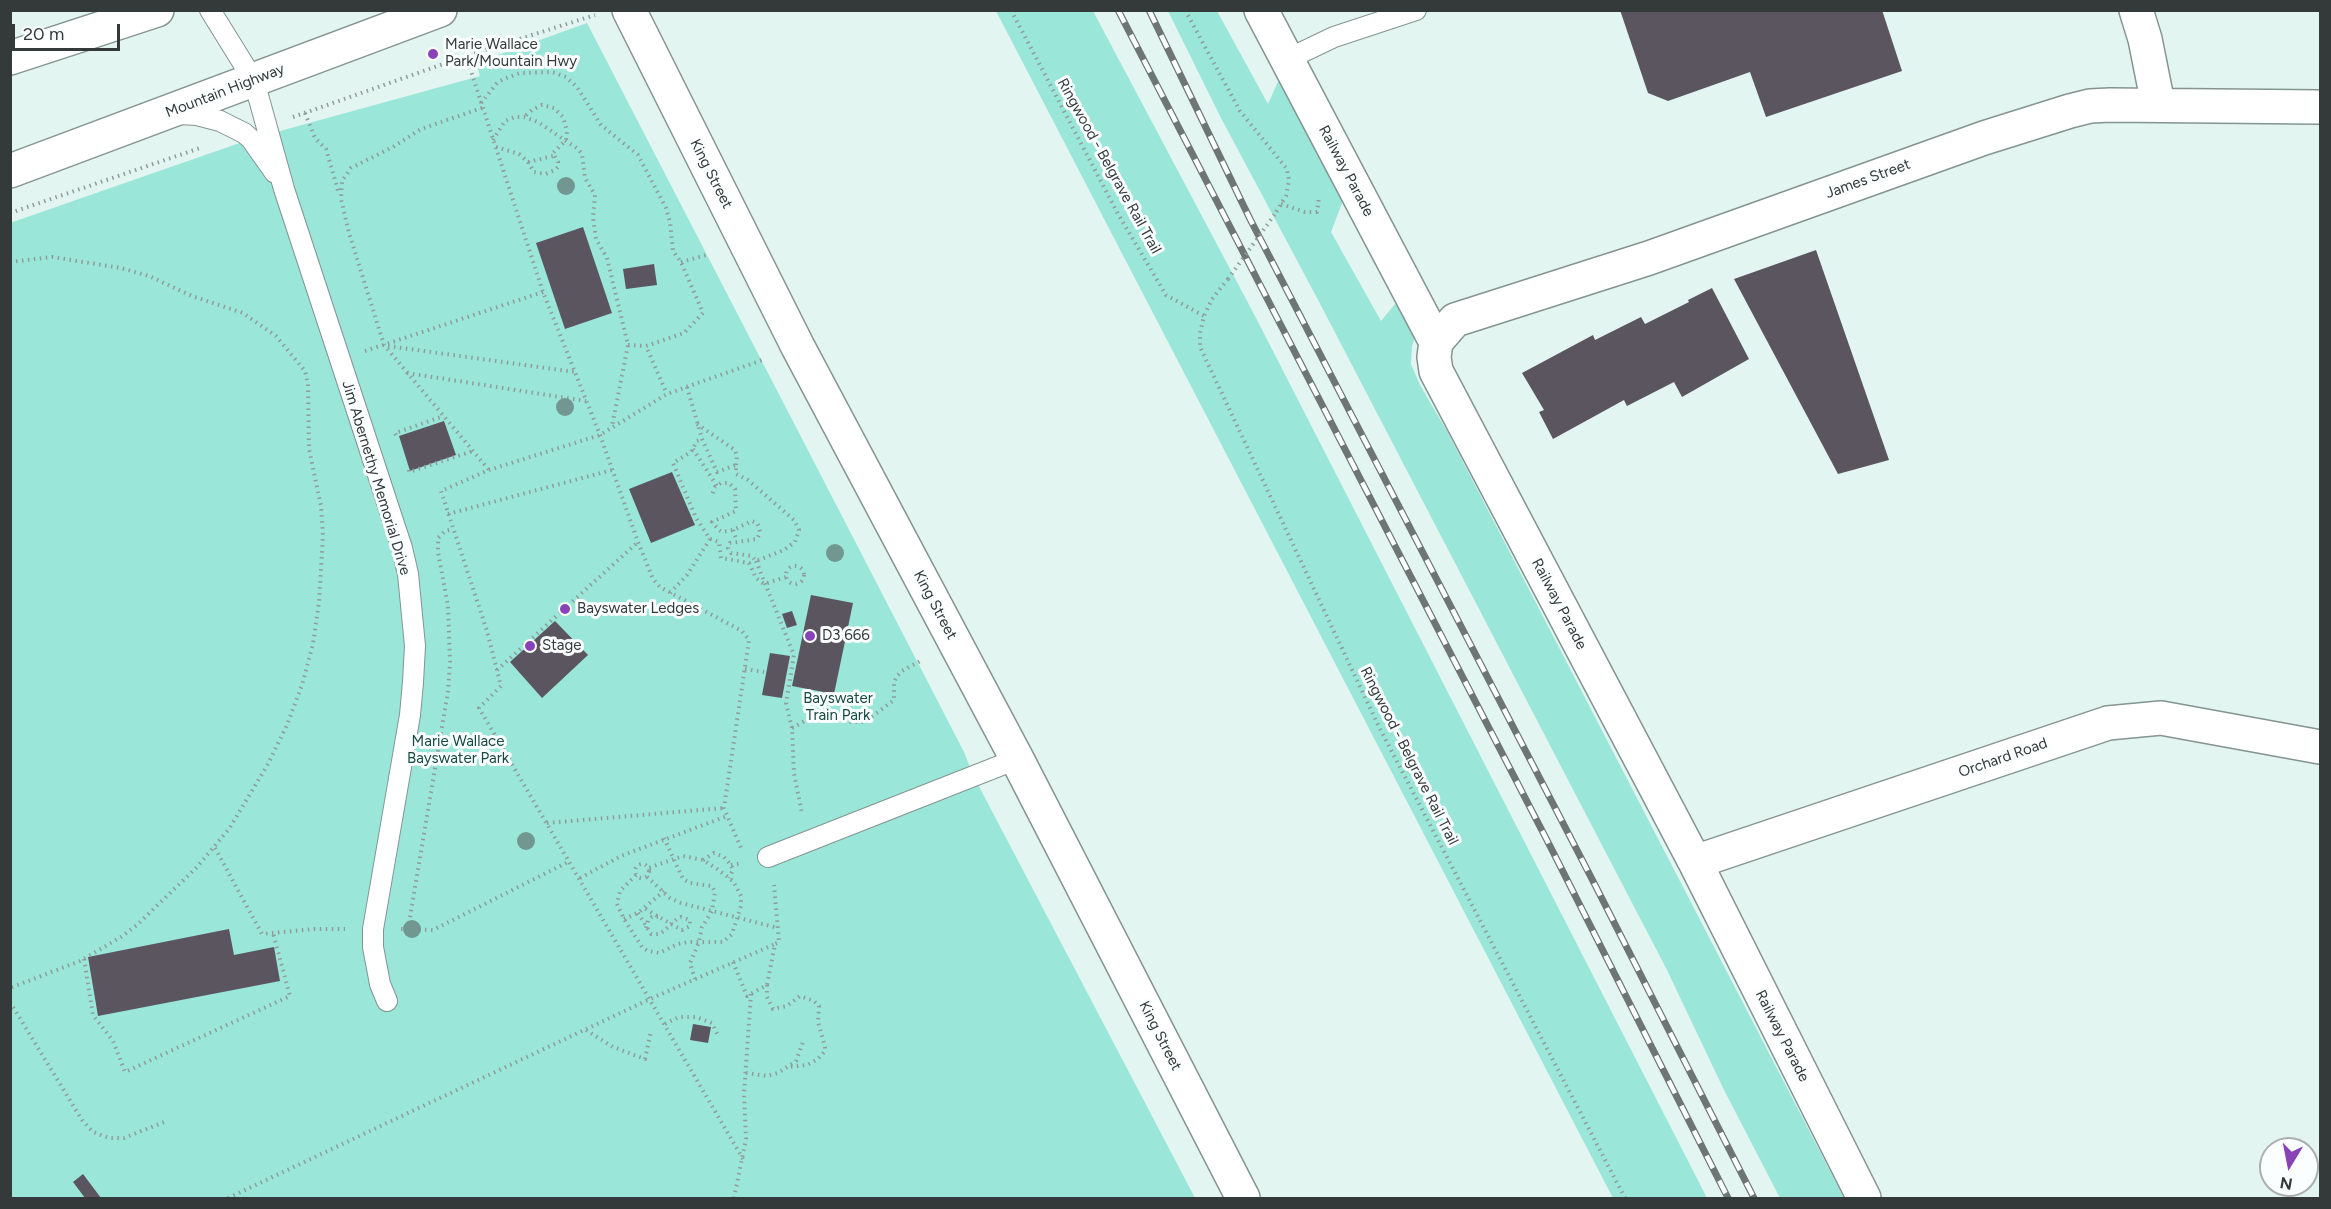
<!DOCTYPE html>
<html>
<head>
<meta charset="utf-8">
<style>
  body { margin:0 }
  #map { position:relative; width:2331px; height:1209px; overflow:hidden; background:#e3f5f1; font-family:Figtree,sans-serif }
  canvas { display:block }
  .frame { position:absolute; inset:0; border:12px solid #343a39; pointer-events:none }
  .north { position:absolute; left:2259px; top:1137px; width:60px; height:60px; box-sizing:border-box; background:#fbfefe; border:2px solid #abb0af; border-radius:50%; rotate:190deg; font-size:16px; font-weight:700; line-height:24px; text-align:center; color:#343a39 }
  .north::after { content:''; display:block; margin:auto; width:21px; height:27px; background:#8843b6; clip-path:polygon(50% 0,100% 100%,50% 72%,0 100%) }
  .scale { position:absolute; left:12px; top:24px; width:108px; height:27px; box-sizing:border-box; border:3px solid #343a39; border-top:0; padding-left:8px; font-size:18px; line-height:21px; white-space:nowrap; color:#343a39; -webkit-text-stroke:4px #fbfefe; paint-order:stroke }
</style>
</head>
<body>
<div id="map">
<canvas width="2331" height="1209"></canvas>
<div class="frame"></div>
<div class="north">N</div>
<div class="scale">20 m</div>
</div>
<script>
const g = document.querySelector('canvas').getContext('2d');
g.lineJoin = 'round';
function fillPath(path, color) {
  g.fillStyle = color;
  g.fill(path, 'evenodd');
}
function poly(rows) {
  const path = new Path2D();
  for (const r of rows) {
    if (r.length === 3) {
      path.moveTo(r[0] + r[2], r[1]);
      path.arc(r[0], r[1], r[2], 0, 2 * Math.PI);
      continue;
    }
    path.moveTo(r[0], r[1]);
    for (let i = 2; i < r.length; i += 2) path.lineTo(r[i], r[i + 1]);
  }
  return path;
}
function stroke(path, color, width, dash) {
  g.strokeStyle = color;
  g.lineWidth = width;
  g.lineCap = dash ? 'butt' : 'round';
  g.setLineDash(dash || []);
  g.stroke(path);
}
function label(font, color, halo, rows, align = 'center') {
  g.font = font + ' Figtree,sans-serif';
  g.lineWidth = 6;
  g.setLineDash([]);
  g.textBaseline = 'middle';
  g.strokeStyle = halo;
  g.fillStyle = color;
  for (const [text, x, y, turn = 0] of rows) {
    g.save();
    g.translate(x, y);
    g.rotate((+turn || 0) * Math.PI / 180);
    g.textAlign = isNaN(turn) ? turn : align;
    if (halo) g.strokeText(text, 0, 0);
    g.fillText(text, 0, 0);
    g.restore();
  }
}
fillPath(poly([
  [996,11,1093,11,1255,316,1707,1198,1613,1198],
  [1168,11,1217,11,1268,104,1280,77,1344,198,1331,232,1381,321,1395,304,1419,325,1412,346,1411,364,1420,385,1448,433,1844,1198,1780,1198,1724,1090,1667,970,1316,296,1221,118],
  [587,23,964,752,973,775,1195,1198,11,1198,10,223,251,139,480,76,476,63]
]), '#9ae6d9');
fillPath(poly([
  [1620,10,1882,10,1902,71,1766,117,1750,72,1668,101,1648,93],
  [583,227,612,313,565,329,536,243],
  [1816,250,1889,460,1838,474,1734,279],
  [654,264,657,285,626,289,623,269],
  [1712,288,1749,359,1682,397,1674,382,1627,406,1624,400,1553,439,1539,412,1544,410,1522,373,1593,335,1595,340,1641,317,1645,324,1689,302,1688,300],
  [444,421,456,455,410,471,399,436],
  [672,472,695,525,651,543,629,489],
  [811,595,853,603,834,694,792,686],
  [792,611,797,625,787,628,782,614],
  [555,621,588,655,542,698,510,662],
  [770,653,790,656,782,698,762,695],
  [229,929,234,955,274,947,280,981,98,1016,88,957],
  [693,1024,711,1027,708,1043,690,1040],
  [83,1174,101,1198,85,1198,73,1182]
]), '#5b5560');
const lane = poly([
  [210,10,254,81,284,189,402,548,408,574,415,646,413,682,410,715,373,929,373,947,380,984,387,1001],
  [1288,59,1334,37,1416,10],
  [178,114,197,115,220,121,244,133,251,139,275,173],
  [768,857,1017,759]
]);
const street = poly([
  [629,10,798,347,1017,759,1243,1198],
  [1261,10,1436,342,1434,357,1436,371,1695,862,1864,1198],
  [2136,10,2145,39,2158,104],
  [1436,342,1455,320,1649,258,1984,138,2070,111,2090,106,2110,105,2320,107],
  [1695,862,2108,723,2161,718,2320,747]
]);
const primary = poly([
  [10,58,157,10],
  [10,171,440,10]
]);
stroke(lane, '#849491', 22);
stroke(street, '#849491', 36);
stroke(primary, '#849491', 36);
stroke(poly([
  [1011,10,1118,214,1166,295,1204,316],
  [1185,10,1240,111,1287,169,1289,180,1286,196,1275,214],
  [466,56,543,292,600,435,638,542,653,579,660,587,742,631,749,640,724,808,741,848],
  [481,103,497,83,504,79,520,73,552,72,566,77,577,87,601,125,638,155,666,208,670,222,673,251,681,262,703,313,684,333,646,346,667,394],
  [482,108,421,129,393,147,351,168,342,181,341,199,349,233,384,345,489,470],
  [305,113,315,138,326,149,339,194],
  [293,117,466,56,595,15],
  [493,140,505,121,515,117,524,117,538,122,578,149,582,154,585,178,595,195,593,217,596,239,607,258,628,345,612,426],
  [496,147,519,154,528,162,534,172,545,174,555,170,558,167,558,162,553,153,566,140,567,131,563,117,554,108,542,105,532,110,524,117],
  [528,162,553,156],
  [1281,204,1305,212,1317,212,1319,197],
  [10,213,203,147],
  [10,262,52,257,121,268,149,276,192,296,243,313,276,336,305,371,308,383,309,449,321,506,323,536,319,602,313,644,302,685,287,725,268,764,229,829,196,868,137,925,121,937,80,961,10,988],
  [681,262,707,255],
  [1228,279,1212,299,1204,316,1200,333,1200,347,1379,727,1625,1198],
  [628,345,646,346],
  [388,346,575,372],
  [365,351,543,292],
  [407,373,586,401],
  [687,387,702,439,717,472,736,465,736,474,748,480,794,520,799,530,795,542,784,550,756,561,752,556,731,553,728,548,730,543,757,539,760,533,759,527,757,523,752,521,733,530,722,532,719,530,712,522,736,511,735,489,729,483,721,483,715,487,711,497],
  [697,424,735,450,737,456,736,465],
  [396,435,395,433,444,416],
  [693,449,717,486],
  [409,470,409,472,473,451],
  [448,514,612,470],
  [733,530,737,541],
  [710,539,719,542,721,558,749,563,756,578,764,584,786,577],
  [756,561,794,655,786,703,792,728,794,773,802,814],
  [795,575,9],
  [670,593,687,575,710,539,696,518,673,463,691,452,697,441,702,439],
  [745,669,764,672],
  [497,670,638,542],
  [792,728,825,710,835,711,849,722,865,722,894,700,894,682,897,676,902,671,922,660],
  [547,823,724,808],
  [664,838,683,879,690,883,712,886,715,892,712,911,702,927,699,942,690,963,695,979],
  [215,848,262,934,314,929,345,929],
  [703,860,714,853,724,857,731,865,733,870,729,878],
  [642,871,7],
  [731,865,743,863],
  [636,875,620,891,617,904,624,919,642,947,648,951,659,953,678,944,688,942,723,942,732,934,741,906,741,896,733,881,717,869,703,860,683,856,648,868],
  [647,877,670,898,681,903,778,928],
  [580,878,621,856,727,816],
  [638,913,651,934,659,934,664,931,671,924,678,918,681,917,690,920,690,926,682,930,671,924,644,908],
  [624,919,638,913,664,891],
  [646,928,648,920,652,917,658,917],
  [401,929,433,930,570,861],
  [408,929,448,691,450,662,448,606,438,552,438,538,445,531,453,529],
  [84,959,93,1015,113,1041,125,1072,290,996,273,933],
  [733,962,747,996,767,985,775,944,779,942,774,885],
  [767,985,767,997,773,1009,787,1006,800,996,814,1001,819,1006,818,1022,825,1047,825,1051,818,1059,807,1065,789,1067],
  [10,1002,82,1120,93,1132,109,1138,124,1138,164,1122],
  [665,1024,679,1017,696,1017,712,1023,718,1036],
  [586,1030,613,1047,645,1059,651,1031],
  [746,1073,767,1076,778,1073,796,1061,803,1042],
  [743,1159,479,708,501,686,487,631,441,491,489,470,600,435,667,394,765,359],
  [228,1198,650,999,775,944],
  [734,1198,746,1139,744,1094,751,994]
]), '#909c9a', 4, [1.5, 4.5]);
stroke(lane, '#fff', 20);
stroke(street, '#fff', 33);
stroke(primary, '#fff', 33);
const rail = poly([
  [1118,10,1550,846,1728,1198],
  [1149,10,1250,219,1593,881,1754,1198]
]);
stroke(rail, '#6d7674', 7);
stroke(rail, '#fbfefe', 4.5, [14]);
stroke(poly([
  [1228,279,1275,214]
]), '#909c9a', 4, [1.5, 4.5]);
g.fillStyle = '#729791';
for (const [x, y] of [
  [566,186],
  [565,407],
  [835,553],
  [526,841],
  [412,929]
]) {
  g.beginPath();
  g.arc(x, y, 9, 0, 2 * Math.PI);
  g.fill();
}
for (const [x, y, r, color] of [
  [433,54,6,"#8843b6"],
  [565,609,6,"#8843b6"],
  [810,636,6,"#8843b6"],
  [530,646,6,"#8843b6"]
]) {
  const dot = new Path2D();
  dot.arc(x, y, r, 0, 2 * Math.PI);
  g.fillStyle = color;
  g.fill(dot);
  stroke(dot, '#fbfefe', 2);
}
label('15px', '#343a39', '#fbfefe', [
  ["Marie Wallace",445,45],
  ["Park/Mountain Hwy",445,62],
  ["Bayswater Ledges",577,609],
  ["D3 666",822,636],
  ["Stage",542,646]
], 'left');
label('15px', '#343a39', '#fbfefe', [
  ["Mountain Highway",225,91,-21],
  ["Ringwood - Belgrave Rail Trail",1109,166,61],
  ["Railway Parade",1346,171,62],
  ["King Street",711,174,63],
  ["James Street",1868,179,-20],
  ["Jim Abernethy Memorial Drive",376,478,73],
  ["Railway Parade",1559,604,62],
  ["King Street",935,605,62],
  ["Ringwood - Belgrave Rail Trail",1409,756,63],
  ["Orchard Road",2003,758,-19],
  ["King Street",1160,1036,63],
  ["Railway Parade",1782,1036,63]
]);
label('15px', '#164a43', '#fbfefe', [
  ["Bayswater",838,699],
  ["Train Park",838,716],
  ["Marie Wallace",458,742],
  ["Bayswater Park",458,759]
]);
</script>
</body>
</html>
